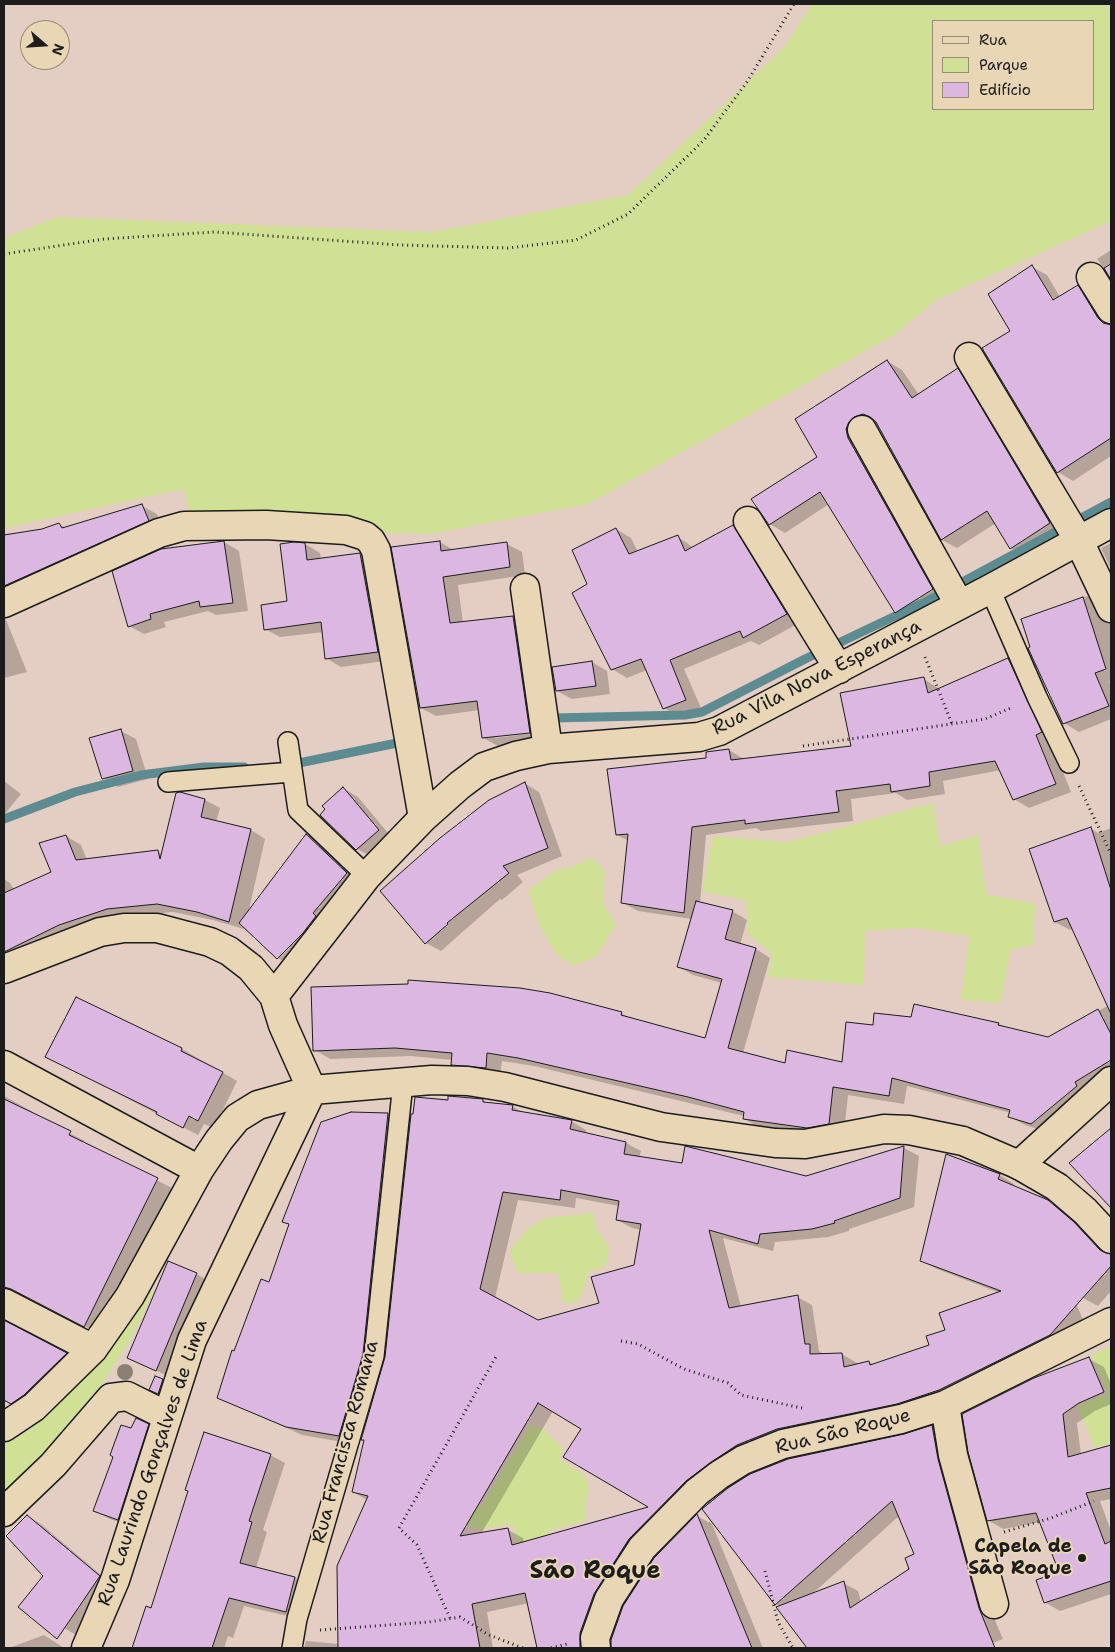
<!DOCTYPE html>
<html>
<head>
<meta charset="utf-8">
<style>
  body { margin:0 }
  #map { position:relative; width:1115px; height:1652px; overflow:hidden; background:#e4cdc2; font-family:"Shantell Sans",sans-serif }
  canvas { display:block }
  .frame { position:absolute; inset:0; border:5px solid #1c1c1c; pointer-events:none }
  .legend { position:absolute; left:932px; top:20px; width:162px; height:90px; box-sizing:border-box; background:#e8d6b4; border:1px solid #968c77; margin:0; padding:6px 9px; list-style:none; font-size:15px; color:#1c1c1c }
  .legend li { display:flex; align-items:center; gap:10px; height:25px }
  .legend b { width:25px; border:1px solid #968c77 }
  .north { position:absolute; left:20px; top:20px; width:50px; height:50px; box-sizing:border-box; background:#e8d6b4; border:1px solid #968c77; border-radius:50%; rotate:109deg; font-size:14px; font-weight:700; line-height:20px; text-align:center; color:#1c1c1c }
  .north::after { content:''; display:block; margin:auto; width:18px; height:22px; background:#1c1c1c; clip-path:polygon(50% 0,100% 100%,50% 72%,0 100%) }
</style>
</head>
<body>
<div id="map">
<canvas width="1115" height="1652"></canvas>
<div class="frame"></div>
<ul class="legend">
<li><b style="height:6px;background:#e8d6b4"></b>Rua</li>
<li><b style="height:14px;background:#d0e195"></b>Parque</li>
<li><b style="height:14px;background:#dbb7e1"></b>Edifício</li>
</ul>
<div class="north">N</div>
</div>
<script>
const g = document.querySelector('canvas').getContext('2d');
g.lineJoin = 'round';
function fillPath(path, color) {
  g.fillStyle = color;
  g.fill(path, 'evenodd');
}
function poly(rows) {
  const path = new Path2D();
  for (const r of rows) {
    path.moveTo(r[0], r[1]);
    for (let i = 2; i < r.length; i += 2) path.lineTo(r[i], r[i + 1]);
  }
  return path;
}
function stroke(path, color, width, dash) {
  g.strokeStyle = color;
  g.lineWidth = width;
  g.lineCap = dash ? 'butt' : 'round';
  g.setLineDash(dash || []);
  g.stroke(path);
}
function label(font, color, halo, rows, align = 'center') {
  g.font = font + ' "Shantell Sans",sans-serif';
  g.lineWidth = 4;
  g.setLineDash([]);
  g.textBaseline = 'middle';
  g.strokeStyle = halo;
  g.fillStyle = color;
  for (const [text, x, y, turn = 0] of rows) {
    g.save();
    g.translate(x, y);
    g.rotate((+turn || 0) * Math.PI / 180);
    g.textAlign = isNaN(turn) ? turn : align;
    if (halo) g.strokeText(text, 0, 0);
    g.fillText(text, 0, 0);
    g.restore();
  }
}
fillPath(poly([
  [812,4,1111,4,1111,221,936,300,894,335,588,504,431,534,194,528,183,489,4,528,4,238,57,217,432,232,628,195,784,47],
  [934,21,1094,21,1094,109,934,109],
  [933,803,940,846,978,835,986,894,1035,904,1033,945,1011,949,1000,1003,961,1000,969,936,915,928,865,931,864,985,767,977,772,954,748,934,746,900,702,892,713,836,788,842],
  [592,857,605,872,603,903,616,925,596,956,573,966,555,953,539,924,528,890,557,870,572,867],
  [593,1213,596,1228,609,1247,606,1266,588,1272,585,1286,577,1303,563,1303,558,1273,518,1273,509,1252,525,1231,545,1218],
  [148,1288,154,1291,133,1335,98,1392,45,1456,4,1498,4,1434],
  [1111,1346,1111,1443,1095,1448,1077,1406,1107,1393,1091,1355],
  [530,1425,543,1429,563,1449,559,1459,584,1475,589,1487,586,1501,586,1521,550,1530,555,1552,522,1558,512,1524,476,1530,460,1520,471,1502,481,1507]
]), '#d0e195');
fillPath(poly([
  [1111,250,1111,278,1097,259],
  [1032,267,1047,275,1060,297,1078,286,1093,295,1111,322,1111,456,1073,481,1058,472,1011,331],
  [887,361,902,370,919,395,958,370,973,378,1064,532,1026,556,1011,548,996,523,957,548,942,540,877,423,869,425,947,598,911,621,896,612,829,504,785,533,770,524],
  [142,506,157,514,163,529,4,603,4,536,43,530,59,524,66,528],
  [733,527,748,535,801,622,759,645,751,641,684,669,701,708,679,717,664,708,647,670,627,678,612,669,589,585,616,529,631,538,638,552,678,537,694,548],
  [224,542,239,551,248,611,216,615,208,611,164,622,166,627,144,634,129,626],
  [440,542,455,551,507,544,522,552,525,575,458,585,463,623,513,617,528,626,544,741,498,746,483,738,480,710,436,716,421,708],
  [536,731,536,733,495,738,495,735],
  [1111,543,1111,569,1101,548],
  [305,544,320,553,321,560,360,554,375,563,392,660,341,667,326,658,324,632,280,637,265,629,288,602],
  [1087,596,1102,605,1111,621,1111,680,1109,681,1111,687,1111,719,1079,732,1064,723,1032,648,1022,620],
  [4,615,27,672,4,678],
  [1007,659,1022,668,1071,792,1029,808,1014,799,1001,770,943,781,945,794,907,800,896,793,851,799,853,821,761,831,756,828,706,835,700,903,732,911,747,920,740,945,756,949,770,958,743,1053,786,1065,843,1063,874,1026,998,1024,1048,1039,1109,1005,1074,929,1070,930,1055,922,1031,850,1090,828,1098,833,1111,828,1111,1077,1047,1132,1025,1125,1010,1117,1011,1113,907,1086,904,1104,848,1095,844,1132,823,1136,759,1127,744,1119,744,1116,534,1066,502,1061,500,1076,467,1073,452,1064,453,1060,411,1056,330,1059,315,1050,621,1013,633,1020,706,1040,722,983,693,975,679,967,692,919,638,911,623,903,629,841,617,835,708,759,707,753,729,750,744,759,853,747,924,679,939,689],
  [592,662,607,671,610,694,572,699,557,691],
  [121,731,136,739,148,779,118,787,103,778],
  [4,781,21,794,4,815],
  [524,783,539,792,562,856,517,875,523,882,502,900,500,899,441,951,426,943],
  [343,788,358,797,393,839,372,857,357,849],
  [177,794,205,800,220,808,216,822,251,830,265,839,248,914,307,835,322,844,361,882,293,967,278,958,245,927,244,929,213,920,173,912,123,917,4,957,4,879,10,883,14,890,53,872,66,836,81,845,87,860,157,851,163,855],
  [77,998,182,1049,237,1081,214,1128,204,1124,198,1135,47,1057],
  [4,1096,33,1112,32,1114,85,1141,84,1143,172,1188,100,1334,27,1297,19,1295,4,1310],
  [483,1100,488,1104,512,1106,524,1113,571,1121,586,1130,586,1134,626,1143,641,1151,639,1158,790,1182,904,1148,919,1156,914,1207,849,1229,849,1231,828,1237,775,1242,773,1251,723,1238,741,1307,797,1297,812,1305,819,1351,824,1354,842,1354,857,1363,857,1365,869,1362,874,1365,930,1346,947,1331,1000,1293,937,1269,922,1261,947,1155,1000,1175,1014,1184,1013,1187,1063,1210,1099,1243,1089,1249,1111,1269,1111,1291,1098,1306,1083,1298,1067,1282,1084,1322,954,1398,793,1437,644,1548,595,1648,538,1648,529,1603,487,1612,493,1648,304,1648,306,1641,339,1644,367,1500,353,1492,365,1441,363,1439,386,1357,449,1102],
  [576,1198,619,1206,617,1220,632,1228,641,1230,635,1266,600,1304,538,1321,495,1298,518,1200,575,1208],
  [553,1411,582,1428,651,1508,524,1543,523,1538,508,1530,481,1534],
  [351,1113,388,1114,403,1123,354,1444,302,1435,219,1397,235,1353,270,1284,290,1225,283,1221],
  [1111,1130,1111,1207,1071,1163],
  [196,1274,211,1282,172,1378,129,1358],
  [4,1315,9,1325,80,1362,26,1412,4,1401],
  [1089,1359,1104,1367,1111,1384,1111,1404,1095,1411,1077,1423,1081,1455,1111,1447,1111,1499,1100,1501,1111,1531,1111,1594,1060,1611,1046,1603,1037,1581,1060,1573,1041,1522,1003,1529,988,1520],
  [148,1425,163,1434,133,1527,110,1519,95,1511,131,1430],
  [932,1427,947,1435,953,1468,994,1618,1003,1639,980,1648,925,1648,922,1640,912,1648,809,1648,778,1608,780,1607,776,1604,704,1509],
  [899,1516,916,1555,910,1569,861,1602,858,1591,843,1583,811,1595],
  [270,1455,285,1463,263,1530,267,1532,256,1568,295,1578,310,1586,301,1619,244,1606,233,1638,228,1636,224,1648,132,1648,147,1608,152,1610],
  [28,1516,42,1525,114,1586,78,1636,64,1628],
  [697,1516,712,1524,763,1648,612,1648,612,1640],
  [44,1635,64,1648,9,1648]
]), '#0003');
stroke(poly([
  [554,718,685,715,702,712,805,659,931,599,1111,502],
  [289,765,402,742],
  [4,819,75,792,141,775,204,767,244,767]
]), '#5b8c92', 9);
const building = poly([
  [1111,264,1111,280,1104,268,1111,264],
  [1032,265,1053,300,1078,285,1098,318,1103,323,1111,325,1111,438,1057,473,982,348,1010,331,988,294,1032,265],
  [887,360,912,398,958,368,1050,523,1010,549,987,511,941,540,876,422,870,417,863,414,854,417,849,422,846,429,848,438,933,589,895,613,820,492,769,525,751,499,817,457,795,419,887,360],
  [142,504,149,521,4,586,4,535,42,529,59,523,62,528,142,504],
  [733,525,787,614,743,638,740,631,670,660,686,700,663,709,641,659,611,670,572,593,587,584,572,550,616,528,629,554,678,535,685,551,733,525],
  [224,541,233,603,200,607,199,601,150,614,151,619,128,627,112,571,161,549,224,541],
  [440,541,441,551,507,542,510,567,443,577,450,623,513,616,530,733,482,738,477,701,420,708,391,547,440,541],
  [294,542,305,543,307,560,360,553,378,652,325,659,321,622,264,630,261,605,287,601,280,544,294,542],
  [1083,597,1106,669,1095,673,1109,706,1063,724,1028,648,1030,647,1021,619,1083,597],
  [1008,658,1042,732,1036,735,1056,784,1013,800,995,761,929,772,930,786,891,792,890,784,836,791,839,812,745,824,745,820,692,827,684,913,621,903,628,834,616,835,607,769,706,758,706,752,729,749,731,760,851,746,840,693,924,677,928,693,1008,658],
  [592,661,596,686,556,691,552,667,592,661],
  [121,729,133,771,102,779,89,738,121,729],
  [525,782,548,848,503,866,509,873,447,923,448,924,425,944,380,891,440,838,489,800,525,782],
  [343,787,379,830,356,850,320,815,325,809,322,806,343,787],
  [180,792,205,799,201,817,251,829,229,922,197,912,157,904,107,909,59,925,4,952,4,893,51,872,39,843,66,835,76,860,158,850,160,859,176,793,180,792],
  [1091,827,1111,890,1111,1014,1067,918,1054,922,1029,849,1091,827],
  [306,834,347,873,313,913,316,916,303,933,277,959,239,923,306,834],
  [696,901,733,910,725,939,756,948,728,1048,785,1063,787,1050,842,1062,846,1022,873,1025,874,1013,911,1017,914,1004,999,1023,998,1025,1048,1037,1098,1009,1111,1034,1111,1060,1075,1082,1077,1086,1031,1124,1008,1117,1010,1110,892,1078,889,1096,833,1087,829,1124,807,1128,743,1119,744,1112,688,1097,518,1058,487,1053,486,1068,451,1065,452,1053,395,1048,313,1051,311,987,408,984,408,980,520,988,550,993,622,1012,621,1015,705,1038,722,979,677,967,696,901],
  [76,997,182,1048,181,1051,223,1072,198,1121,189,1116,183,1128,156,1114,157,1112,45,1057,76,997],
  [448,1096,483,1099,483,1102,513,1105,512,1110,572,1120,570,1129,626,1142,624,1154,682,1163,685,1146,806,1176,904,1146,900,1198,834,1221,835,1223,812,1229,760,1234,758,1244,709,1230,729,1308,798,1295,805,1344,810,1344,810,1354,842,1353,844,1367,869,1361,870,1365,929,1345,926,1336,945,1330,939,1313,1001,1291,920,1261,946,1154,1000,1174,998,1179,1048,1200,1074,1222,1100,1250,1111,1254,1111,1266,1050,1335,939,1390,897,1404,777,1429,737,1445,710,1463,686,1481,629,1539,594,1594,580,1633,580,1648,537,1648,525,1593,472,1604,480,1648,338,1648,337,1566,368,1496,352,1492,364,1440,361,1440,385,1357,411,1114,413,1114,415,1097,448,1100,448,1096],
  [561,1190,619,1201,616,1220,641,1224,634,1265,591,1277,599,1303,538,1320,480,1289,503,1192,560,1200,561,1190],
  [538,1403,581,1429,563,1457,648,1507,512,1545,508,1528,460,1536,538,1403],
  [4,1099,71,1131,69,1135,158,1178,84,1327,11,1289,4,1287,4,1099],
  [351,1112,388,1113,363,1354,339,1436,286,1427,217,1398,232,1350,234,1351,261,1279,269,1282,289,1224,282,1222,321,1122,351,1112],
  [1111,1128,1111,1208,1069,1163,1111,1128],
  [168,1261,197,1273,156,1371,127,1358,168,1261],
  [4,1320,67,1353,24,1395,11,1404,4,1400,4,1320],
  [1089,1357,1104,1392,1079,1403,1063,1414,1068,1457,1111,1445,1111,1488,1086,1493,1105,1544,1111,1541,1111,1581,1044,1603,1036,1580,1059,1572,1036,1513,987,1521,968,1452,962,1414,1034,1378,1089,1357],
  [155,1376,163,1379,158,1394,149,1390,155,1376],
  [136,1418,149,1424,118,1520,93,1511,113,1457,110,1455,121,1425,131,1428,136,1418],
  [932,1425,938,1459,979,1608,995,1648,807,1648,776,1607,844,1581,850,1608,909,1569,905,1558,914,1554,892,1501,775,1605,702,1509,728,1488,750,1474,788,1459,904,1434,932,1425],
  [204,1432,271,1454,249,1521,252,1522,240,1563,295,1577,286,1612,229,1598,212,1648,132,1648,146,1606,151,1608,188,1491,185,1490,204,1432],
  [697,1514,752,1648,611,1648,611,1640,623,1606,654,1558,697,1514],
  [27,1515,100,1576,57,1639,18,1607,43,1576,6,1536,27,1515]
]);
fillPath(building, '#dbb7e1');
stroke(building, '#1c1c1c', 1);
const lane = poly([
  [990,589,1037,697,1069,763],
  [288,742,298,810,367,876],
  [168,782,292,772],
  [292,1648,297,1619,374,1356,403,1083]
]);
const street = poly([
  [1091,277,1111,309],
  [969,357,1078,539,1111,608],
  [862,430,959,604],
  [748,521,839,669],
  [525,588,548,749],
  [4,603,159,533,184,526,266,525,346,530,365,536,371,541,376,550,423,818],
  [4,969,100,932,124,928,157,928,210,942,229,951,251,968,274,996,283,1025,312,1090,258,1105,237,1118,219,1140,199,1170,130,1296,93,1349,34,1407,4,1427],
  [274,996,367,876,423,818,460,785,484,767,516,756,548,749,699,737,719,731,990,589,1111,523],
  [4,1065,199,1170],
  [1019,1165,1111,1081],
  [4,1303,93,1349],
  [945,1405,953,1455,994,1604],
  [4,1512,53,1465,111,1398,127,1396,167,1416],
  [596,1648,595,1638,609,1599,642,1548,697,1492,719,1475,743,1460,783,1444,901,1419,945,1405,1111,1322]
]);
const secondary = poly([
  [86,1648,115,1580,192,1340,312,1090,432,1080,468,1081,505,1087,661,1127,775,1143,805,1144,884,1129,909,1130,963,1141,1019,1165,1057,1187,1085,1211,1111,1239]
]);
stroke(lane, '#1c1c1c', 22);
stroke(street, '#1c1c1c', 31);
stroke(secondary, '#1c1c1c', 31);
stroke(poly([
  [4,254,104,239,214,232,400,245,508,248,576,240,628,214,704,140,747,82,794,4],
  [925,657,952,724],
  [803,746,985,719,1013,707],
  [1079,786,1111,854],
  [621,1341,638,1344,684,1369,728,1383,741,1395,802,1408],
  [1004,1532,1051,1518,1094,1501],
  [765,1571,778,1622,793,1648],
  [450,1618,417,1545,399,1528,497,1355],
  [320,1630,429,1622,460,1617,489,1635,523,1648],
  [551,1648,567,1644]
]), '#1c1c1c', 3, [1, 4]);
stroke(lane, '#e8d6b4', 19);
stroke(street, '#e8d6b4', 28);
stroke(secondary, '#e8d6b4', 28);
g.fillStyle = '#8a8174';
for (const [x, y] of [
  [125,1372]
]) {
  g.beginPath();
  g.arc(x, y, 8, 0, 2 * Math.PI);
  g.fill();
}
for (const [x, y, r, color] of [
  [1082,1558,5,"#1c1c1c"]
]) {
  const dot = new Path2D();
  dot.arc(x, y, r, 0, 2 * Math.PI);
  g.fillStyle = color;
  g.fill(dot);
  stroke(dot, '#e8d6b4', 2);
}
label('19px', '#1c1c1c', '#e8d6b4', [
  ["Rua Vila Nova Esperança",817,678,-27],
  ["Rua São Roque",843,1432,-14],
  ["Rua Francisca Romana",346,1442,-75],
  ["Rua Laurindo Gonçalves de Lima",153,1463,-71]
]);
label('bold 19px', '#1c1c1c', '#e8d6b4', [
  ["Capela de",1072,1547],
  ["São Roque",1072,1569]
], 'right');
label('bold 24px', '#1c1c1c', '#e8d6b4', [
  ["São Roque",595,1572]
]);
</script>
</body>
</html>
